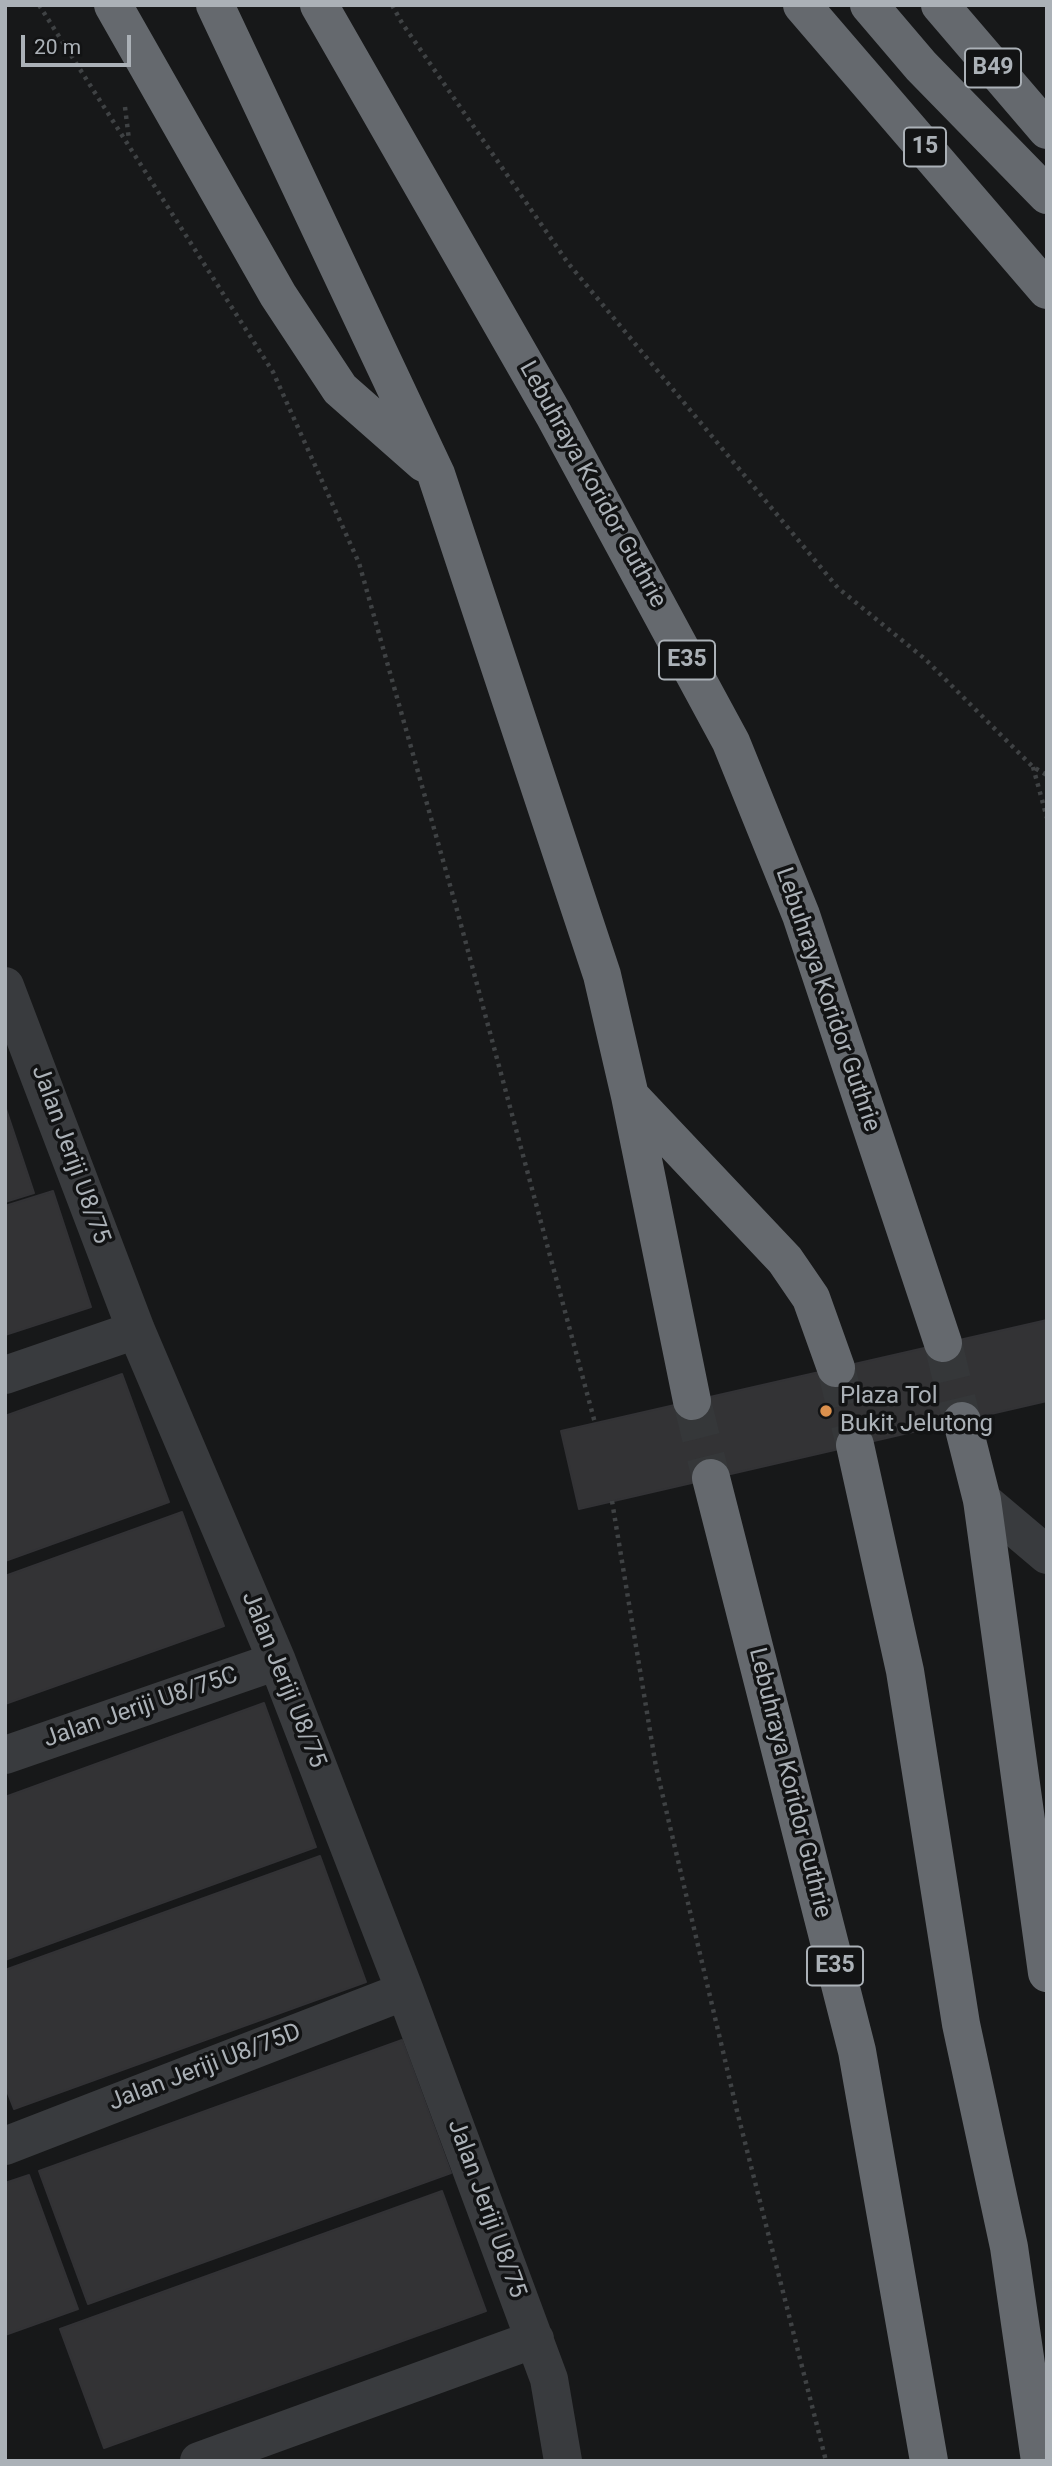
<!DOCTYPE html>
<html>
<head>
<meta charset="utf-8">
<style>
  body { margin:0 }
  #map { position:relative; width:1052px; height:2466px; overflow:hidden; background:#171819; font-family:Roboto,sans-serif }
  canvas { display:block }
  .frame { position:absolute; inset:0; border:7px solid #abb1b7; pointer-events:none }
  .scale { position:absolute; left:21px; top:35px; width:110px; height:32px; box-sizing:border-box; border:4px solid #abb1b7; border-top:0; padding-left:9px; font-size:21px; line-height:24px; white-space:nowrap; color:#abb1b7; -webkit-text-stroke:5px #121314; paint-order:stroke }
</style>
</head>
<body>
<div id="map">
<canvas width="1052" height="2466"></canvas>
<div class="frame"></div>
<div class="scale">20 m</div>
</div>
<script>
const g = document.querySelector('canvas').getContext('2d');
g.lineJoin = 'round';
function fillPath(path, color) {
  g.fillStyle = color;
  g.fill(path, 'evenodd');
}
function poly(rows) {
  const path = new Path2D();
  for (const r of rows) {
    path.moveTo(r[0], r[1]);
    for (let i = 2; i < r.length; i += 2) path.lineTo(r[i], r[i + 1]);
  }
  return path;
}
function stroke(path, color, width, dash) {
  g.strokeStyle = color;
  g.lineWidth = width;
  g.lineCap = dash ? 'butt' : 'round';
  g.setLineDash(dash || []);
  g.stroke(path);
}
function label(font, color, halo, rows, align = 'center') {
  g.font = font + ' Roboto,sans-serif';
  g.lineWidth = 7;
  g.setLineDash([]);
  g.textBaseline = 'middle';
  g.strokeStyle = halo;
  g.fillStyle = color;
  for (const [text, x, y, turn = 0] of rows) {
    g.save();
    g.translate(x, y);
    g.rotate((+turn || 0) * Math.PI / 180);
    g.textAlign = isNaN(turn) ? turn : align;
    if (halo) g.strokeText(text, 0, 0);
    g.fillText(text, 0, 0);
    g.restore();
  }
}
const building = poly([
  [5,1106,34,1193,5,1202,5,1106],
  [53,1191,91,1307,5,1335,5,1206,53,1191],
  [1047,1320,1047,1401,579,1509,561,1431,1047,1320],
  [122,1374,169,1502,5,1561,5,1416,122,1374],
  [182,1512,224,1626,5,1704,5,1576,182,1512],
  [264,1703,316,1847,5,1960,5,1797,264,1703],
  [320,1856,366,1982,14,2109,5,2086,5,1970,320,1856],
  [402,2040,451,2173,88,2304,39,2171,402,2040],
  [29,2175,78,2309,5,2335,5,2183,29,2175],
  [442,2191,486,2311,104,2448,60,2329,442,2191]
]);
fillPath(building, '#333335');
stroke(building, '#323235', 2);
stroke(poly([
  [943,1343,962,1421],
  [836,1368,855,1445],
  [692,1401,711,1478]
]), '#353739', 38, [38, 19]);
stroke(poly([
  [39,5,273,372,359,563,457,910,595,1423],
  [392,5,402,23,568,263,838,588,925,659,1033,767,1047,775],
  [125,107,129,140],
  [1033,767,1047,818],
  [612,1501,656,1767,737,2111,826,2461]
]), '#3f4244', 4.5, [3.5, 5]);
stroke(poly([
  [5,986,136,1330,277,1661,405,1991,549,2379,563,2461],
  [5,1375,136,1330],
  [982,1500,1047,1555],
  [5,1755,277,1661],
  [5,2146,405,1991],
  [199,2461,535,2339]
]), '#393b3e', 38);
stroke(poly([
  [113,5,278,295,340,389,424,463],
  [215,5,436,474,602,975,630,1096,692,1401],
  [319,5,554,415,731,742,801,915,943,1343],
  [802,5,1047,290],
  [869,5,921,66,1047,195],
  [940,5,1047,130],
  [630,1096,785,1260,811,1298,836,1368],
  [962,1421,982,1500,1047,1973],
  [855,1445,905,1671,961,2024,1009,2247,1040,2461],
  [711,1478,857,2051,929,2461]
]), '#65696e', 38);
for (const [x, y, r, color] of [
  [826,1411,7,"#db904d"]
]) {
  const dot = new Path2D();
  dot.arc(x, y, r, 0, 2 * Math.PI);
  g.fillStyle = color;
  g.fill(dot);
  stroke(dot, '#121314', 2.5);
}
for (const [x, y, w] of [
  [993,68,56],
  [925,147,42],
  [687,660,56],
  [835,1966,56]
]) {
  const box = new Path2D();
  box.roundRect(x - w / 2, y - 19.5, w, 39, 5);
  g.fillStyle = '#121314';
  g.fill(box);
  stroke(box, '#abb1b7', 2);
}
label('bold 23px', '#abb1b7', null, [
  ["B49",993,68],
  ["15",925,147],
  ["E35",687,660],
  ["E35",835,1966]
]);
label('24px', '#abb1b7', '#121314', [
  ["Lebuhraya Koridor Guthrie",592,485,61],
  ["Lebuhraya Koridor Guthrie",827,1000,71],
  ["Jalan Jeriji U8/75",70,1155,70],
  ["Jalan Jeriji U8/75",283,1680,68],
  ["Jalan Jeriji U8/75C",141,1708,-19],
  ["Lebuhraya Koridor Guthrie",789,1783,76],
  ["Jalan Jeriji U8/75D",205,2068,-21],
  ["Jalan Jeriji U8/75",486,2209,70]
]);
label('24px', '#abb1b7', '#121314', [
  ["Plaza Tol",840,1397],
  ["Bukit Jelutong",840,1425]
], 'left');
</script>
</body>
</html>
